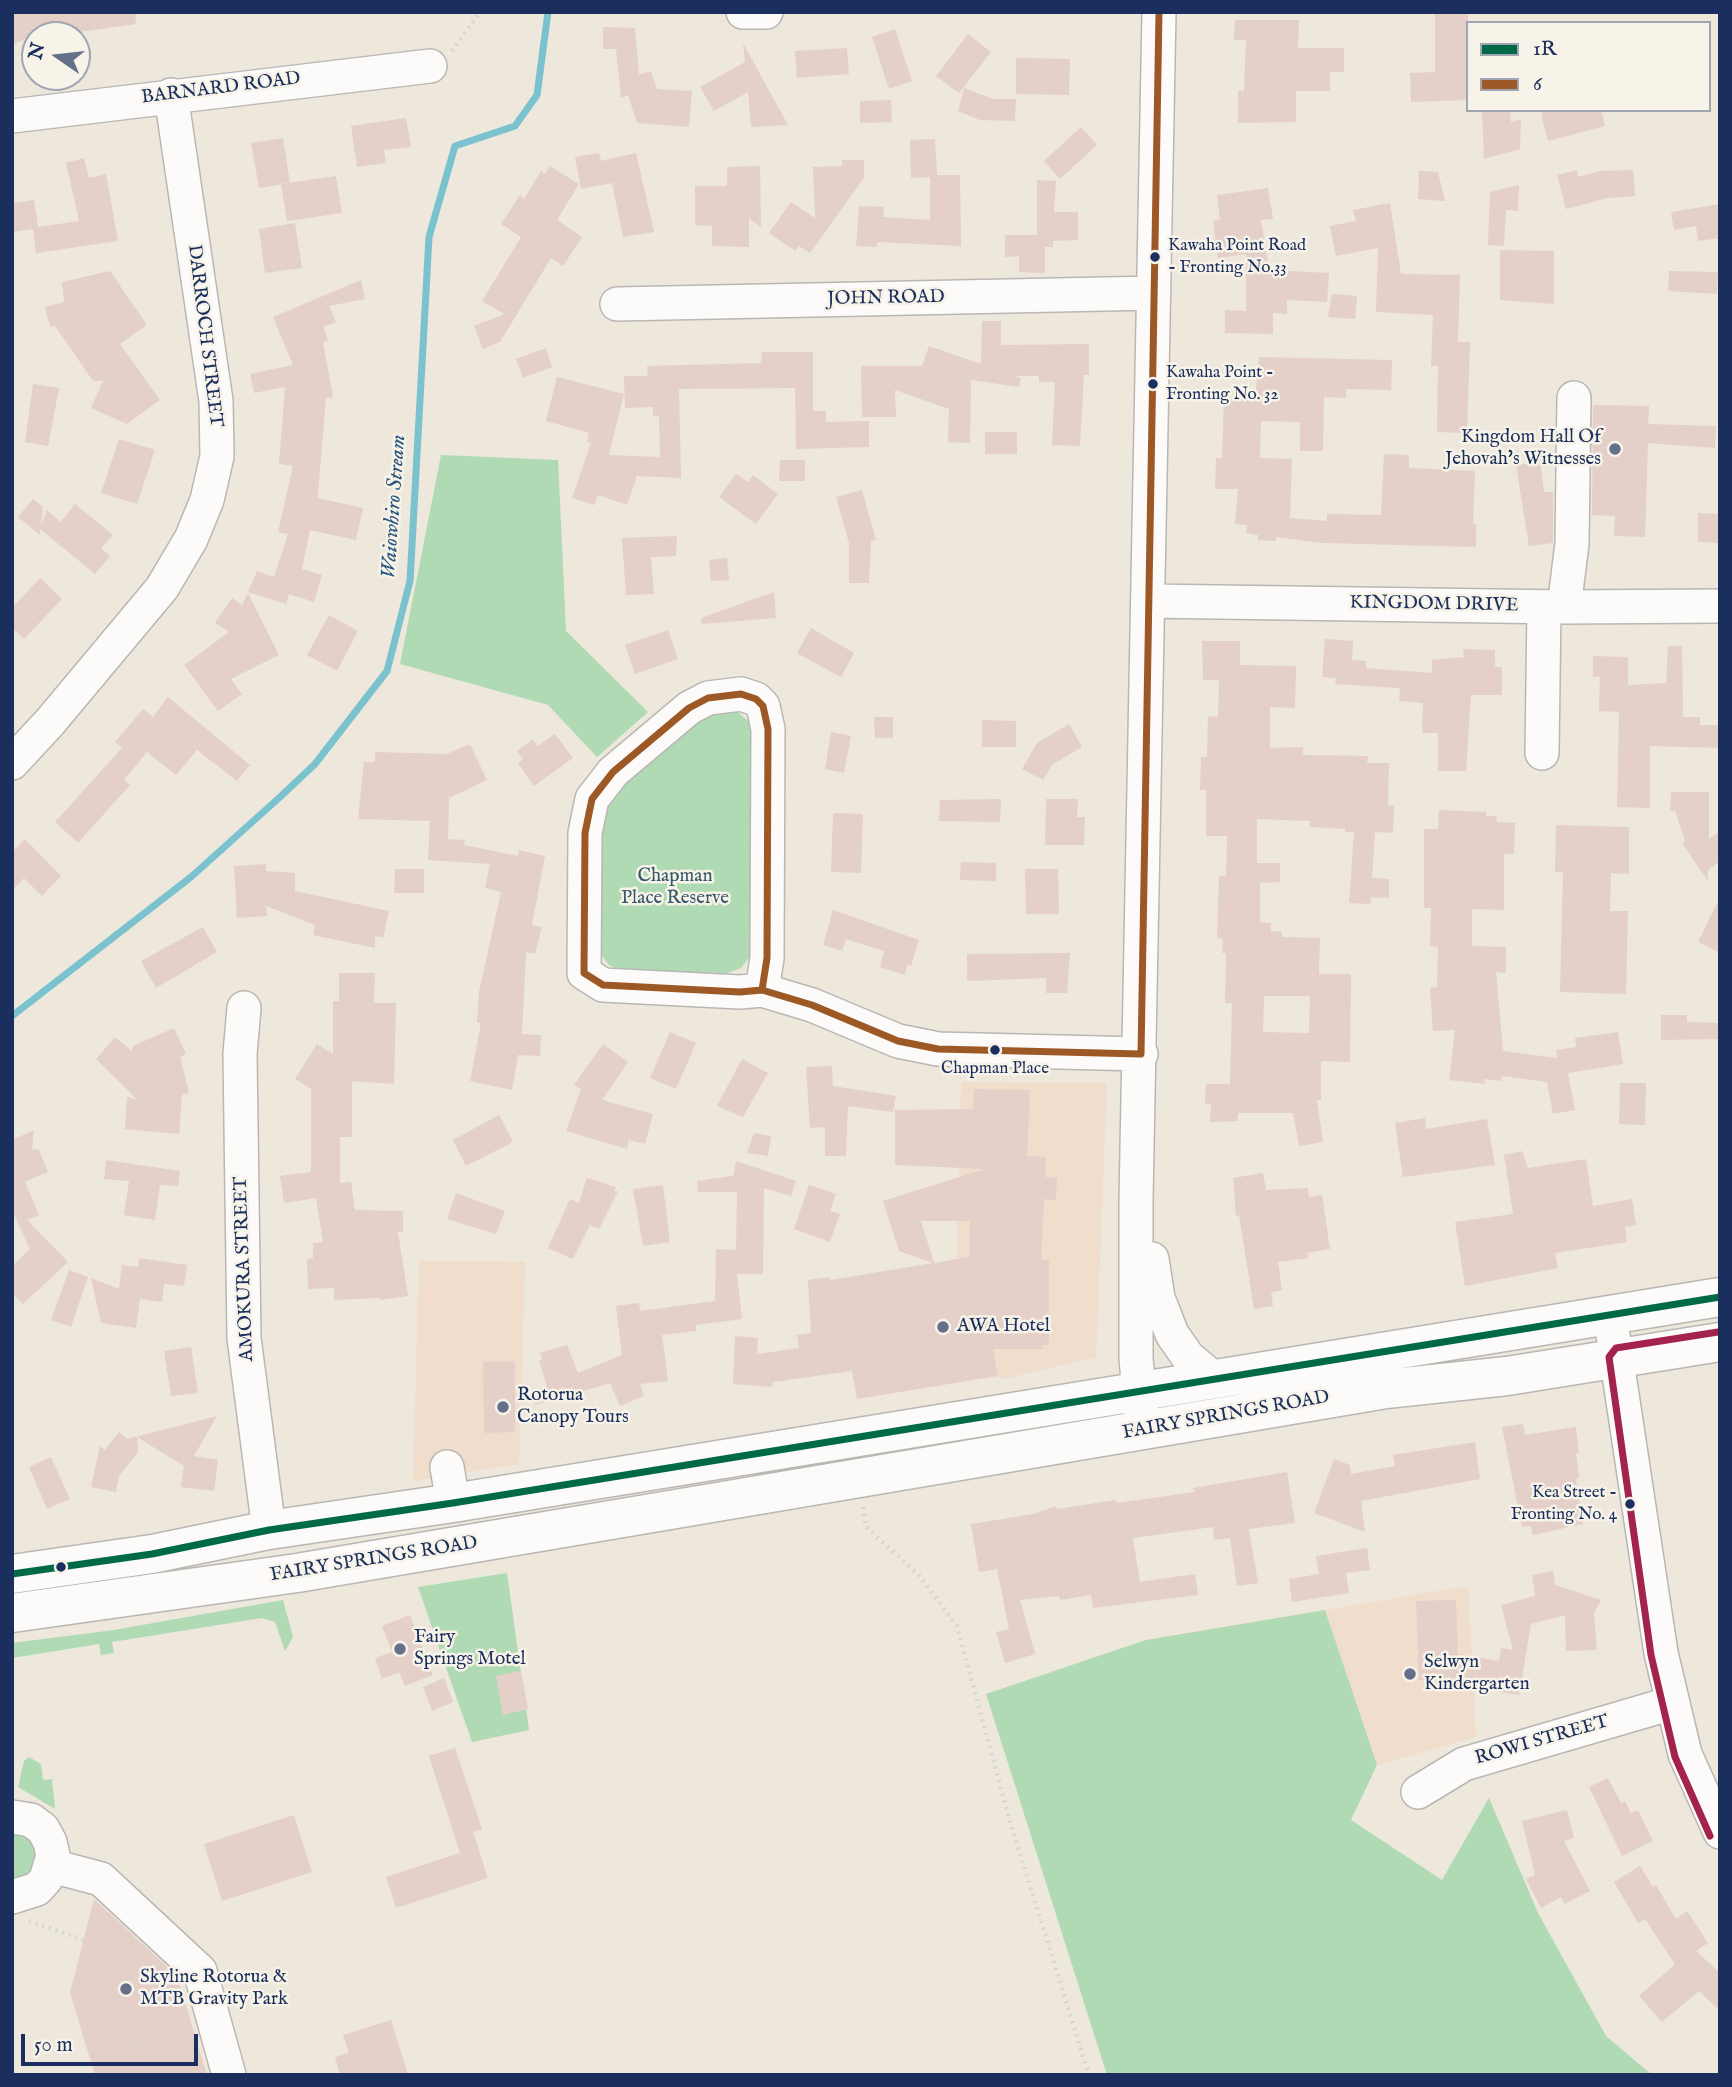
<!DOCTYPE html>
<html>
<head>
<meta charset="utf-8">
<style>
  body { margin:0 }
  #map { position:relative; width:1732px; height:2087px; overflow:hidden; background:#ede7dc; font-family:"IM FELL English",serif }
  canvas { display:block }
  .frame { position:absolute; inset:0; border:14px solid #1b2f5e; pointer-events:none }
  .legend { position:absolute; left:1466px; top:21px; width:245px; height:91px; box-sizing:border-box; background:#f7f3e8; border:2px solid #9fa5b1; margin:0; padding:9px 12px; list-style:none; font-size:21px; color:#1b2f5e }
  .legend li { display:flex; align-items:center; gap:14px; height:35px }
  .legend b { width:35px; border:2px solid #9fa5b1 }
  .north { position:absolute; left:21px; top:21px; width:70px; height:70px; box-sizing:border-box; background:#f7f3e8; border:2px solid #9fa5b1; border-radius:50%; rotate:284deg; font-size:19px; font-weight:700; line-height:28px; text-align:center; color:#1b2f5e }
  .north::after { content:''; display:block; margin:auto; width:24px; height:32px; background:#646f8a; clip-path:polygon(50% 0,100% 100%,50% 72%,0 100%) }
  .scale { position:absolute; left:21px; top:2034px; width:177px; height:32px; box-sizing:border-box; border:4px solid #1b2f5e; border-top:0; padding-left:9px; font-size:21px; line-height:24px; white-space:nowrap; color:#1b2f5e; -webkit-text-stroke:5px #f7f3e8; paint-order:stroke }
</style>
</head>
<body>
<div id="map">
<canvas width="1732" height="2087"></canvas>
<div class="frame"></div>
<ul class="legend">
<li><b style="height:9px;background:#006948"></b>1R</li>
<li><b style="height:9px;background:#9c5926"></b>6</li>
</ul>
<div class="north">N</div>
<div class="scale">50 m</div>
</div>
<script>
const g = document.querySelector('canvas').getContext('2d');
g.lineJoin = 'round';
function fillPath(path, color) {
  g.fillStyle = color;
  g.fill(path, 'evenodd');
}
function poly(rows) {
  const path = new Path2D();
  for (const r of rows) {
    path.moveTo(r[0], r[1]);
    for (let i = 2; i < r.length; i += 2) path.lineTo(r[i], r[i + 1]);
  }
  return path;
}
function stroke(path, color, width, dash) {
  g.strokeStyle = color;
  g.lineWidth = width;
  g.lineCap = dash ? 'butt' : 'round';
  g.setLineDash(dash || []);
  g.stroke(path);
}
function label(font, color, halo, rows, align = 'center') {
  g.font = font + ' "IM FELL English",serif';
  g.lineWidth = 5;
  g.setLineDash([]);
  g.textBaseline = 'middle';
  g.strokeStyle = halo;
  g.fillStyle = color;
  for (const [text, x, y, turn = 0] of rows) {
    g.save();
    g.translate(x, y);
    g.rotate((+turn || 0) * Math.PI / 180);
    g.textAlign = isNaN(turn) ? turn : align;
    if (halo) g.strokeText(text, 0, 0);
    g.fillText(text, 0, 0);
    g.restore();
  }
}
fillPath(poly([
  [961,1082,1107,1083,1096,1357,1004,1379,998,1376,977,1257,957,1259],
  [419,1261,525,1262,519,1464,413,1481],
  [1468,1586,1476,1737,1377,1765,1325,1610]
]), '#f0ddcc');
fillPath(poly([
  [441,455,558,460,566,631,648,712,597,757,548,705,400,664],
  [724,708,738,712,749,722,756,737,752,954,741,968,727,973,619,970,609,965,598,951,599,831,606,808,617,792,693,719],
  [507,1573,529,1730,472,1742,418,1587],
  [283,1600,293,1637,285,1651,275,1622,262,1618,112,1642,114,1653,101,1655,99,1644,12,1658,12,1643,114,1630],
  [1325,1610,1377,1765,1351,1820,1442,1880,1489,1798,1538,1913,1606,2036,1652,2075,1107,2075,986,1694,1146,1640],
  [29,1757,41,1764,43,1780,52,1779,55,1809,18,1787,24,1761],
  [12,1832,32,1841,36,1854,32,1871,23,1879,12,1881]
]), '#afdab3');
stroke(poly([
  [12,1016,191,877,280,797,315,764,387,671,410,581,429,237,455,146,515,126,537,95,548,12]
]), '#7ac2cd', 7);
fillPath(poly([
  [12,12,135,12,136,24,57,35,34,35,12,45],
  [1435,12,1468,12,1468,100,1411,102,1410,73,1435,72],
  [1235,20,1299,20,1298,48,1344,48,1344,72,1330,72,1330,91,1296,91,1296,122,1238,123,1238,91,1244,91,1246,40,1234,40],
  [603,27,635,28,639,75,651,71,657,89,692,91,689,127,637,123,628,95,621,98,616,49,603,49],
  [895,29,912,81,889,89,872,37],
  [968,34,991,52,959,93,936,76],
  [743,43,765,83,788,125,751,127,748,92,714,111,700,87,745,62],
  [847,48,849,74,797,78,795,51],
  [1016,58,1070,59,1069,95,1016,94],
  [964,88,993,99,1016,99,1015,121,980,120,958,111],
  [891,100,892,122,860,123,860,101],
  [1482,110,1510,110,1511,122,1521,119,1520,149,1484,159],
  [1553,110,1601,110,1605,126,1548,141,1541,113],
  [406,118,411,147,384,150,386,163,357,167,351,126],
  [1081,127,1097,145,1060,179,1044,161],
  [283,138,290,183,259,188,251,143],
  [935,139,937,175,960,175,961,246,877,242,877,247,856,246,859,206,884,207,883,217,930,220,930,177,911,178,910,140],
  [599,153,601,161,636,153,654,232,623,237,612,183,581,189,575,157],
  [84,158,89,178,106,174,118,241,36,253,33,229,12,232,12,203,34,200,38,227,79,221,66,163],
  [842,160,864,160,864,178,810,253,799,246,795,251,769,233,791,202,815,218,813,167,842,166],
  [550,166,579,184,557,220,582,237,563,266,551,258,500,342,483,349,474,326,504,314,482,301,521,237,501,224,520,195,524,199,541,171,545,174],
  [760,166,761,227,749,219,749,247,712,246,712,226,695,225,695,186,727,186,727,167],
  [1577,170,1578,177,1600,171,1633,170,1635,196,1607,198,1566,209,1557,175],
  [1419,171,1438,172,1445,201,1418,199],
  [336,176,342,213,287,221,281,184],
  [1037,180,1056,181,1054,212,1078,212,1078,240,1053,241,1053,247,1045,247,1045,273,1019,272,1019,256,1005,257,1005,235,1037,235],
  [1519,185,1518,211,1506,210,1504,246,1488,245,1490,192],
  [1268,188,1273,219,1261,220,1269,270,1329,273,1327,302,1287,300,1287,314,1273,313,1273,334,1225,333,1225,310,1246,311,1246,254,1218,258,1213,221,1220,219,1217,195],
  [1390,203,1401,274,1460,275,1458,342,1470,342,1467,433,1437,432,1438,366,1431,366,1433,315,1376,312,1378,248,1336,256,1330,226,1356,221,1353,210],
  [1720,204,1720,238,1698,241,1696,226,1674,230,1671,212],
  [295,223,302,268,265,273,259,229],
  [1500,250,1554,251,1554,304,1500,300],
  [110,271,147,325,120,344,160,400,127,424,91,408,103,381,93,381,55,326,50,327,45,307,64,302,62,282],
  [1669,271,1718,272,1717,294,1668,291],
  [361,280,365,299,329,306,336,322,323,327,328,340,323,342,333,397,326,398,318,493,318,498,363,508,356,540,310,530,302,569,322,575,314,602,289,594,286,604,248,592,257,571,274,577,288,534,278,532,293,466,279,464,285,387,254,393,250,374,293,365,273,317],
  [1332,294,1357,296,1355,319,1328,317],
  [982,321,1001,321,1001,345,1089,344,1089,375,1084,375,1080,446,1052,445,1055,382,1039,382,1039,376,1015,376,1021,378,1019,387,971,380,970,443,948,442,949,409,895,390,896,417,862,417,861,366,922,366,929,346,981,364],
  [546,348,552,367,523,378,516,359],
  [762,352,813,352,813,411,826,411,826,422,869,421,869,447,796,449,795,388,679,389,681,478,637,476,627,505,598,495,594,505,572,498,591,443,587,442,589,433,546,421,557,377,624,394,609,455,660,457,659,416,653,416,653,407,625,408,624,376,648,376,647,366,761,363],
  [1259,357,1392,360,1391,390,1346,389,1346,398,1324,397,1323,451,1300,451,1300,422,1261,421,1260,458,1292,459,1290,518,1327,521,1327,514,1381,515,1384,454,1409,455,1409,468,1475,471,1473,524,1476,524,1476,547,1323,543,1276,537,1276,541,1258,540,1258,535,1246,533,1247,525,1235,524,1238,489,1215,489,1216,458,1222,458,1224,399,1255,399],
  [33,384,59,388,48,446,25,442],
  [1593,405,1649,406,1648,424,1716,426,1715,448,1648,443,1645,537,1614,536,1615,516,1592,515],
  [985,432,1017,432,1017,454,985,454],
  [119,439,155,450,137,504,101,493],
  [780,460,805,460,805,481,779,481],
  [1540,462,1544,492,1553,492,1553,543,1529,546,1516,465],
  [736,474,748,482,753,475,778,494,756,524,719,497],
  [862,490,876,540,871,541,869,583,849,583,849,543,836,497],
  [33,499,43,507,41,526,47,510,61,522,75,504,113,535,101,548,110,556,95,574,40,529,40,535,18,517],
  [1698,513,1720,514,1720,543,1698,542],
  [677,536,676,556,651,557,654,594,626,595,622,538],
  [727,558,729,580,711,581,709,560],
  [40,578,62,599,24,639,12,628,12,608],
  [774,592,776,618,702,624,701,618],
  [248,593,279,655,231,679,242,694,218,711,184,665,229,632,215,623,232,598,242,605],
  [329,615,358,631,337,671,307,655],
  [811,628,854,653,841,677,797,653],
  [668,630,678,659,635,674,625,645],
  [1325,639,1353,641,1352,660,1366,661,1366,668,1432,673,1432,660,1464,657,1463,649,1495,650,1495,667,1502,667,1502,695,1471,695,1466,771,1438,771,1438,733,1422,733,1423,703,1399,701,1400,688,1335,684,1336,678,1322,677],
  [1202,641,1240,641,1240,665,1296,666,1295,708,1270,707,1270,748,1303,747,1303,755,1368,756,1367,763,1389,763,1388,805,1394,805,1393,833,1375,832,1372,878,1389,879,1389,898,1371,897,1370,904,1349,903,1354,832,1345,832,1345,829,1310,827,1310,821,1257,819,1257,863,1280,863,1280,882,1260,883,1260,922,1271,923,1271,931,1282,932,1282,937,1320,938,1319,974,1351,974,1350,1062,1321,1061,1321,1100,1317,1100,1323,1142,1299,1146,1293,1113,1238,1113,1238,1121,1210,1122,1211,1104,1205,1104,1206,1084,1230,1084,1232,1003,1225,1003,1226,953,1222,953,1223,939,1217,938,1219,876,1226,876,1227,836,1206,836,1206,790,1200,790,1201,757,1207,757,1208,716,1218,717,1219,680,1203,680],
  [1264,996,1310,996,1309,1033,1263,1032],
  [1668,646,1682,646,1683,717,1700,717,1700,725,1720,725,1720,748,1650,746,1650,808,1617,807,1619,712,1599,711,1600,677,1593,677,1593,656,1628,657,1628,685,1666,683],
  [168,697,250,765,237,781,197,750,176,775,147,752,124,780,130,785,78,843,55,822,122,748,115,742,143,709,153,717],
  [874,717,893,717,893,738,875,738],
  [982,720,1016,721,1016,747,982,747],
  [1069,724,1082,747,1052,765,1043,780,1022,769,1037,743],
  [831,732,851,736,844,773,825,769],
  [555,734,573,758,534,786,518,763,523,759,517,751,533,739,538,746],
  [470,744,487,780,449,798,448,839,465,840,464,845,518,856,519,850,545,856,532,925,542,927,535,954,526,952,522,1034,541,1035,540,1056,518,1055,512,1090,470,1081,481,1023,477,1023,479,992,501,892,485,888,490,864,428,860,430,821,358,819,364,762,375,762,375,752,447,754],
  [1671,792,1709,792,1709,839,1720,831,1720,861,1708,870,1708,881,1682,843,1685,841,1675,811,1670,811],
  [1001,799,1000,822,939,821,940,800],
  [1046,799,1078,799,1077,817,1085,817,1084,845,1045,845],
  [1439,810,1486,812,1486,816,1496,816,1497,822,1515,823,1514,854,1504,854,1504,910,1472,909,1472,946,1506,947,1506,973,1496,972,1503,1051,1557,1058,1556,1050,1576,1047,1575,1038,1618,1032,1623,1064,1568,1073,1575,1110,1553,1114,1547,1082,1502,1076,1501,1081,1484,1079,1485,1084,1449,1080,1455,1030,1433,1031,1430,988,1437,987,1438,947,1430,946,1431,908,1424,908,1424,829,1438,829],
  [833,813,863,814,861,873,831,872],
  [1556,825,1629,827,1629,874,1611,873,1610,911,1628,911,1626,994,1560,992,1563,872,1555,872],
  [25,839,61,876,42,896,24,878,12,890,12,852],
  [961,862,996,863,996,881,960,880],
  [266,864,266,871,295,873,295,891,389,911,383,938,375,936,375,948,313,935,315,925,266,906,267,916,237,918,234,866],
  [395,869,424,869,424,893,394,893],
  [1025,869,1058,869,1059,914,1026,914],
  [1720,897,1720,953,1698,942],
  [833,910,919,940,911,966,907,965,905,975,880,967,884,951,846,939,842,951,823,945],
  [203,927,217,952,156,988,141,961],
  [1070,953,1067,993,1046,993,1046,978,967,981,967,954],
  [339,973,375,973,374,1003,396,1003,394,1084,352,1081,352,1137,340,1137,340,1183,351,1182,355,1210,403,1211,403,1232,398,1232,408,1296,380,1300,380,1298,334,1300,334,1288,308,1289,307,1259,313,1258,313,1243,323,1242,316,1198,284,1203,280,1176,311,1172,311,1089,295,1079,317,1044,333,1054,333,1001,339,1001],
  [1661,1015,1687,1015,1687,1022,1720,1023,1720,1039,1661,1040],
  [174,1028,186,1054,180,1057,189,1093,182,1095,179,1134,125,1129,127,1097,138,1100,96,1059,115,1037,132,1051,133,1046],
  [670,1032,696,1043,676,1089,650,1078],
  [603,1044,628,1062,602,1100,653,1114,645,1144,629,1140,627,1149,566,1131,581,1089,574,1085],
  [742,1059,768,1073,743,1117,717,1106],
  [832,1066,833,1086,896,1096,893,1112,848,1106,846,1156,825,1156,825,1127,810,1128,806,1067],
  [1620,1083,1646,1083,1645,1125,1619,1124],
  [974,1089,1030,1090,1027,1156,1046,1157,1045,1177,1057,1178,1056,1200,1044,1199,1041,1259,1049,1261,1049,1345,1042,1345,1043,1349,993,1349,998,1376,857,1399,852,1371,773,1382,772,1387,733,1384,735,1336,758,1338,757,1354,799,1348,797,1335,811,1333,808,1280,830,1277,830,1280,933,1263,899,1251,883,1201,985,1169,895,1165,895,1110,973,1109],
  [921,1221,970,1221,969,1257,934,1263],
  [499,1115,513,1142,466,1166,453,1140],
  [1425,1118,1426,1129,1487,1119,1495,1165,1403,1177,1395,1123],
  [34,1130,32,1149,39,1150,48,1172,25,1182,39,1215,27,1220,68,1262,23,1304,12,1294,12,1266,30,1249,12,1210,12,1140],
  [754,1133,771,1136,768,1156,747,1153],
  [1522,1151,1528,1168,1586,1159,1593,1206,1632,1199,1636,1225,1625,1227,1627,1242,1555,1253,1558,1268,1465,1286,1455,1222,1513,1214,1504,1155],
  [106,1160,180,1171,178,1186,160,1185,155,1220,124,1215,129,1181,104,1179],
  [736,1161,796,1181,791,1196,764,1188,763,1274,737,1274,742,1319,696,1325,696,1331,662,1335,668,1381,640,1384,644,1396,620,1406,610,1383,535,1405,531,1392,547,1386,539,1360,542,1360,540,1353,567,1345,578,1373,622,1355,616,1306,639,1303,640,1311,715,1301,716,1249,736,1250,737,1192,698,1192,697,1181,733,1176],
  [1263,1173,1266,1190,1308,1188,1309,1197,1322,1195,1330,1249,1307,1253,1308,1258,1278,1262,1282,1290,1271,1292,1273,1306,1254,1309,1239,1215,1236,1216,1233,1178],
  [587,1178,616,1187,614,1191,618,1191,599,1229,590,1225,573,1259,548,1248,570,1199,579,1203],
  [663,1185,670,1242,643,1246,633,1189],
  [809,1185,836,1194,830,1211,840,1214,830,1242,794,1229],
  [456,1193,505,1211,496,1234,447,1219],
  [139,1258,187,1265,184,1286,164,1284,162,1302,140,1299,136,1328,101,1323,91,1278,119,1289,122,1265,138,1267],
  [69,1270,88,1277,71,1327,51,1320],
  [191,1347,198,1393,171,1396,164,1351],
  [515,1361,515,1432,484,1433,483,1362],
  [217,1416,194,1456,218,1460,214,1491,181,1487,184,1466,137,1437,138,1452,119,1476,116,1492,91,1487,100,1446,105,1450,119,1432,127,1439],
  [1523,1424,1525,1435,1576,1427,1579,1453,1576,1453,1579,1478,1576,1479,1583,1524,1533,1535,1531,1526,1522,1527,1502,1427],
  [1475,1442,1480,1479,1361,1501,1365,1532,1314,1513,1334,1459,1350,1465,1351,1474,1395,1466,1393,1455],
  [51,1457,70,1499,47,1509,29,1467],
  [1287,1472,1295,1523,1249,1529,1258,1583,1237,1586,1230,1538,1214,1540,1213,1527,1133,1538,1140,1582,1195,1574,1198,1595,1093,1608,1091,1595,1060,1600,1059,1596,1020,1600,1035,1654,1005,1663,996,1632,1009,1629,997,1569,979,1572,971,1524,1034,1514,1056,1506,1057,1509,1116,1500,1117,1503,1195,1492,1193,1488],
  [1367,1548,1370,1570,1346,1573,1349,1593,1292,1602,1289,1579,1319,1574,1316,1556],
  [1553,1571,1555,1585,1601,1600,1594,1613,1597,1650,1566,1651,1565,1615,1531,1624,1519,1695,1494,1691,1496,1681,1475,1678,1419,1680,1416,1601,1456,1600,1458,1654,1499,1661,1501,1648,1513,1650,1501,1605,1535,1596,1532,1575],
  [410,1615,433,1675,405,1686,399,1672,382,1679,375,1658,392,1652,382,1626],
  [521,1671,528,1709,503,1715,496,1676],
  [444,1678,453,1702,432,1711,423,1687],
  [455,1748,482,1829,473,1832,488,1878,396,1908,386,1877,460,1853,429,1756],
  [1608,1778,1621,1803,1625,1801,1631,1813,1638,1810,1653,1841,1622,1856,1589,1787],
  [1567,1810,1574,1838,1564,1841,1590,1891,1565,1904,1561,1897,1541,1908,1526,1879,1535,1875,1522,1821],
  [294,1815,312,1872,222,1901,204,1844],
  [1640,1866,1653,1887,1656,1885,1676,1919,1687,1911,1708,1943,1696,1951,1720,1973,1720,2011,1699,1991,1662,2022,1639,1996,1675,1964,1645,1919,1638,1923,1614,1882],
  [94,1899,177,1976,207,2075,95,2075,70,1993],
  [391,2020,408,2075,340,2075,335,2057,349,2053,343,2035]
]), '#e4d0c8');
const minor = poly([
  [743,12,766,12],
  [12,116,430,66],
  [617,304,1154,293],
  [1148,601,1564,607,1720,606],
  [1564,607,1572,544,1574,398],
  [1542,753,1544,607],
  [12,763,50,722,162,588,191,539,207,500,217,456,216,401,171,95],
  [762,990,767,958,768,729,763,706,756,699,741,694,708,698,689,708,613,772,592,799,585,833,584,973,603,985,740,992,762,990,812,1005,898,1041,938,1049,1141,1054],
  [244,1008,240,1054,244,1338,269,1530],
  [1152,1259,1158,1298,1172,1334,1188,1357,1213,1378],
  [1610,1315,1661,1653,1685,1754,1720,1832],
  [1141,1416,1136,1358,1136,1200,1159,12],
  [447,1467,453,1503],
  [1418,1792,1464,1764,1672,1703],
  [12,1817,31,1820,43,1829,50,1842,53,1855,46,1879,37,1889,12,1897],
  [52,1866,101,1879,200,1971,229,2075]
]);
const highway = poly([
  [12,1574,152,1554,269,1530,453,1503,1720,1297],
  [12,1613,297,1573,1386,1389,1507,1376,1720,1342]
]);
stroke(minor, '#b9b7b4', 36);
stroke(highway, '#b9b7b4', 41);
stroke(poly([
  [452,51,480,12],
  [863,1507,866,1527,918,1574,957,1626,1009,1818,1089,2075],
  [29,1921,84,1940],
  [136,2075,127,2045,151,2038]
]), '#d5d5d5', 4.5, [2, 5]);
stroke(minor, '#fcfbfa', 33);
stroke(highway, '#fcfbfa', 38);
stroke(poly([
  [12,1574,152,1554,269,1530,453,1503,1720,1297]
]), '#006948', 7);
stroke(poly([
  [741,694,756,699,763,706,768,729,767,958,762,990,740,992,603,985,584,973,585,833,592,799,613,772,689,708,708,698,741,694],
  [762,990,812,1005,898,1041,938,1049,1141,1054,1159,12]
]), '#9c5926', 7);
stroke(poly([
  [1710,1836,1675,1757,1651,1655,1609,1357,1616,1348,1718,1332]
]), '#a3234c', 7);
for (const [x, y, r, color] of [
  [1155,257,6,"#1b2f5e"],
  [1153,384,6,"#1b2f5e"],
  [1615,449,7,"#646f8a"],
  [995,1050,6,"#1b2f5e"],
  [943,1327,7,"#646f8a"],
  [503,1407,7,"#646f8a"],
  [1630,1504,6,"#1b2f5e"],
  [61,1567,6,"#1b2f5e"],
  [400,1649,7,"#646f8a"],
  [1410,1674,7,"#646f8a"],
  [126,1989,7,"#646f8a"]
]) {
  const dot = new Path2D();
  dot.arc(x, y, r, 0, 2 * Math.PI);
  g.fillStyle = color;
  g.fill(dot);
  stroke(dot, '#f7f3e8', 2.5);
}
label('17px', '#1b2f5e', '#f7f3e8', [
  ["Kawaha Point Road",1168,247],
  ["- Fronting No.33",1168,269],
  ["Kawaha Point -",1166,374],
  ["Fronting No. 32",1166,396],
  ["Chapman Place",995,1070,"center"],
  ["Kea Street -",1617,1494,"right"],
  ["Fronting No. 4",1617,1516,"right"]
], 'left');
label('19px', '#1b2f5e', '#f7f3e8', [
  ["BARNARD ROAD",221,89,-7],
  ["JOHN ROAD",886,299,-1],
  ["DARROCH STREET",204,336,83],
  ["KINGDOM DRIVE",1434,605,1],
  ["AMOKURA STREET",245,1269,-92],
  ["FAIRY SPRINGS ROAD",1226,1416,-10],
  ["FAIRY SPRINGS ROAD",374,1560,-9],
  ["ROWI STREET",1542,1741,-16]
]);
label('19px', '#1b2f5e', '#f7f3e8', [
  ["Kingdom Hall Of",1601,438,"right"],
  ["Jehovah's Witnesses",1601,460,"right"],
  ["AWA Hotel",957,1327],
  ["Rotorua",517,1396],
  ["Canopy Tours",517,1418],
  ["Fairy",414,1638],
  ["Springs Motel",414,1660],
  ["Selwyn",1424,1663],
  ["Kindergarten",1424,1685],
  ["Skyline Rotorua &",140,1978],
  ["MTB Gravity Park",140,2000]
], 'left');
label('19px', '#33576b', '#f7f3e8', [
  ["Chapman",675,877],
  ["Place Reserve",675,899]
]);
label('italic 21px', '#29567e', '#f7f3e8', [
  ["Waiowhiro Stream",395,507,-86]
]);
</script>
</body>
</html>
